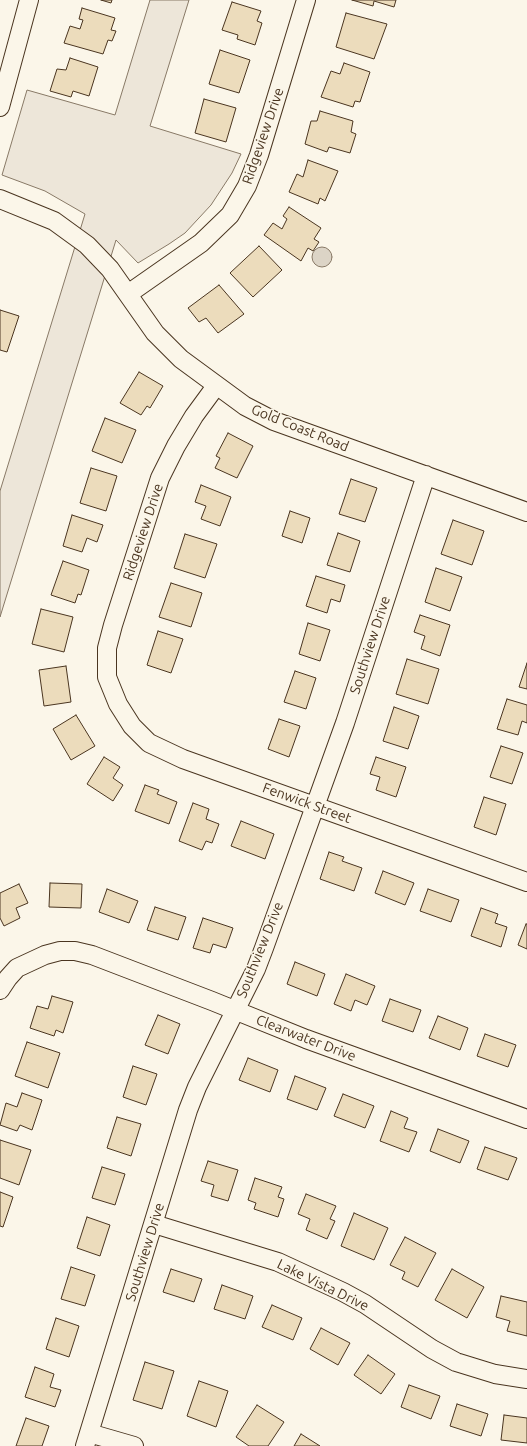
<!DOCTYPE html>
<html>
<head>
<meta charset="utf-8">
<style>
  body { margin:0 }
  canvas { display:block; background:#fbf6e9 }
</style>
</head>
<body>
<canvas width="527" height="1446"></canvas>
<script>
const g = document.querySelector('canvas').getContext('2d');
g.lineJoin = 'round';
function fillPath(path, color) {
  g.fillStyle = color;
  g.fill(path, 'evenodd');
}
function poly(rows) {
  const path = new Path2D();
  for (const r of rows) {
    if (r.length === 3) {
      path.moveTo(r[0] + r[2], r[1]);
      path.arc(r[0], r[1], r[2], 0, 2 * Math.PI);
      continue;
    }
    path.moveTo(r[0], r[1]);
    for (let i = 2; i < r.length; i += 2) path.lineTo(r[i], r[i + 1]);
  }
  return path;
}
function stroke(path, color, width, dash) {
  g.strokeStyle = color;
  g.lineWidth = width;
  g.lineCap = dash ? 'butt' : 'round';
  g.setLineDash(dash || []);
  g.stroke(path);
}
function label(font, color, halo, rows, align = 'center') {
  g.font = font + ' Ubuntu,sans-serif';
  g.lineWidth = 3;
  g.setLineDash([]);
  g.textBaseline = 'middle';
  g.strokeStyle = halo;
  g.fillStyle = color;
  for (const [text, x, y, turn = 0] of rows) {
    g.save();
    g.translate(x, y);
    g.rotate((+turn || 0) * Math.PI / 180);
    g.textAlign = isNaN(turn) ? turn : align;
    if (halo) g.strokeText(text, 0, 0);
    g.fillText(text, 0, 0);
    g.restore();
  }
}
const green = poly([
  [150,0,189,0,150,126,241,154,232,173,211,205,185,233,169,244,138,263,116,240,0,617,0,491,85,214,45,191,2,175,27,90,115,115,150,0]
]);
fillPath(green, '#ede6d9');
stroke(green, '#887966', 1);
const water = poly([
  [322,257,10]
]);
fillPath(water, '#dcd4c6');
stroke(water, '#887966', 1);
const building = poly([
  [101,0,112,0,111,3,101,0],
  [352,0,396,0,394,7,374,1,373,6,352,0],
  [232,2,261,11,257,21,262,23,255,45,237,39,238,35,222,30,232,2],
  [82,8,115,18,111,30,116,31,112,41,108,40,103,54,64,43,70,26,80,29,83,20,79,19,82,8],
  [346,13,387,24,374,59,336,47,346,13],
  [220,50,250,60,239,93,209,84,220,50],
  [70,58,98,67,89,96,73,91,71,97,50,91,57,69,66,70,70,58],
  [344,63,370,72,360,102,355,101,353,107,321,97,331,71,340,74,344,63],
  [204,99,236,108,226,142,195,133,204,99],
  [320,111,353,121,351,132,356,134,350,153,329,147,327,152,305,144,311,121,317,121,320,111],
  [308,160,338,171,325,201,320,198,318,204,289,192,297,174,303,177,308,160],
  [289,207,321,228,314,239,319,242,313,251,308,248,301,261,264,235,273,223,282,229,287,219,283,216,289,207],
  [259,246,282,270,253,297,230,273,259,246],
  [219,285,244,314,218,333,206,318,199,322,188,308,219,285],
  [0,310,19,316,7,352,0,350,0,310],
  [139,372,163,386,150,408,147,406,141,415,120,403,139,372],
  [105,418,136,430,122,463,92,451,105,418],
  [228,433,253,446,237,478,215,468,220,458,216,456,228,433],
  [91,468,117,476,106,511,80,503,91,468],
  [351,479,377,488,365,522,339,514,351,479],
  [201,485,231,497,220,526,201,519,206,506,195,502,201,485],
  [290,511,310,518,302,543,282,536,290,511],
  [72,515,103,525,97,542,87,538,82,552,63,546,72,515],
  [453,520,484,531,472,565,441,554,453,520],
  [338,533,360,541,350,572,327,565,338,533],
  [185,534,217,544,205,578,174,568,185,534],
  [63,561,89,570,81,595,78,594,75,603,51,595,63,561],
  [436,568,462,577,450,611,425,602,436,568],
  [316,576,345,585,340,602,331,599,327,613,306,606,316,576],
  [171,583,202,593,191,627,159,617,171,583],
  [41,609,73,617,64,652,32,644,41,609],
  [420,615,450,625,440,656,421,649,425,636,414,632,420,615],
  [308,623,330,630,320,661,299,654,308,623],
  [158,631,183,639,171,673,147,665,158,631],
  [407,659,439,669,428,704,396,694,407,659],
  [527,663,527,689,519,687,527,663],
  [66,666,71,702,44,706,39,670,66,666],
  [295,671,316,678,306,709,284,702,295,671],
  [507,699,527,705,527,723,522,721,518,735,497,729,507,699],
  [394,707,419,716,408,749,383,741,394,707],
  [76,715,95,746,71,760,53,729,76,715],
  [279,719,300,726,289,757,268,749,279,719],
  [501,746,523,753,512,784,490,777,501,746],
  [104,757,120,767,113,778,123,785,113,801,87,784,104,757],
  [376,757,406,767,396,797,376,790,380,777,370,774,376,757],
  [145,785,159,790,157,794,177,802,169,824,135,811,145,785],
  [484,797,506,804,496,835,474,827,484,797],
  [193,803,209,809,206,819,219,824,212,843,206,841,202,850,179,841,193,803],
  [241,821,274,834,265,859,231,846,241,821],
  [329,852,344,857,342,861,362,868,354,891,320,879,329,852],
  [383,871,414,883,405,905,375,893,383,871],
  [50,883,82,884,81,908,49,907,50,883],
  [19,884,28,903,16,908,20,918,4,926,0,918,0,893,19,884],
  [107,889,138,901,129,923,99,912,107,889],
  [428,889,459,900,451,922,420,911,428,889],
  [155,907,186,917,178,940,147,930,155,907],
  [481,908,498,914,495,923,507,927,501,947,471,936,481,908],
  [203,918,233,928,226,948,213,944,210,953,193,948,203,918],
  [526,924,527,924,527,949,518,945,526,924],
  [295,962,325,974,317,996,287,984,295,962],
  [346,974,375,986,367,1005,355,1000,351,1011,334,1004,346,974],
  [52,996,73,1002,63,1033,56,1030,54,1036,30,1028,37,1006,48,1009,52,996],
  [390,999,421,1010,413,1032,382,1021,390,999],
  [158,1015,180,1024,168,1054,145,1045,158,1015],
  [438,1016,468,1028,460,1050,429,1038,438,1016],
  [485,1034,516,1045,508,1067,477,1056,485,1034],
  [27,1042,60,1053,48,1088,15,1076,27,1042],
  [248,1058,278,1070,270,1092,239,1080,248,1058],
  [133,1066,157,1074,146,1105,123,1097,133,1066],
  [295,1076,326,1088,317,1110,287,1099,295,1076],
  [22,1093,42,1100,32,1130,20,1125,17,1131,0,1125,6,1103,17,1107,22,1093],
  [343,1094,374,1106,365,1128,334,1116,343,1094],
  [391,1111,408,1118,404,1128,417,1132,409,1152,380,1141,391,1111],
  [117,1117,141,1124,131,1156,107,1148,117,1117],
  [438,1129,469,1141,460,1163,430,1151,438,1129],
  [0,1140,31,1150,19,1185,0,1178,0,1140],
  [485,1147,517,1158,508,1180,477,1169,485,1147],
  [208,1161,238,1170,228,1201,211,1196,214,1185,201,1181,208,1161],
  [102,1167,125,1174,115,1205,92,1198,102,1167],
  [255,1178,282,1187,278,1197,284,1199,278,1217,254,1209,256,1203,248,1200,255,1178],
  [0,1192,13,1197,3,1227,0,1226,0,1192],
  [306,1194,336,1206,330,1219,335,1221,327,1239,306,1230,310,1219,298,1214,306,1194],
  [354,1213,388,1228,374,1260,341,1246,354,1213],
  [87,1217,110,1225,100,1256,77,1248,87,1217],
  [405,1237,436,1253,418,1287,402,1279,405,1272,390,1265,405,1237],
  [71,1267,95,1275,85,1306,61,1299,71,1267],
  [171,1269,202,1279,194,1302,163,1292,171,1269],
  [452,1269,484,1287,467,1318,435,1300,452,1269],
  [222,1285,253,1296,245,1319,214,1309,222,1285],
  [501,1296,527,1302,527,1336,507,1331,510,1321,496,1317,501,1296],
  [272,1305,302,1318,293,1340,262,1327,272,1305],
  [56,1318,79,1326,69,1357,46,1349,56,1318],
  [321,1328,350,1343,338,1365,310,1349,321,1328],
  [368,1355,395,1374,381,1394,354,1375,368,1355],
  [145,1362,174,1371,162,1409,133,1400,145,1362],
  [35,1367,54,1374,50,1387,61,1390,55,1407,25,1397,35,1367],
  [199,1381,228,1391,216,1427,187,1416,199,1381],
  [409,1385,440,1396,431,1419,401,1407,409,1385],
  [457,1404,488,1414,481,1436,450,1426,457,1404],
  [257,1405,284,1422,268,1446,249,1446,236,1437,257,1405],
  [504,1415,527,1418,527,1443,501,1440,504,1415],
  [26,1418,49,1426,42,1446,16,1446,26,1418],
  [301,1434,320,1446,294,1446,301,1434]
]);
fillPath(building, '#ecdcbc');
stroke(building, '#4a3520', 1);
const minor = poly([
  [0,107,29,0],
  [0,199,54,221,87,245,110,269,155,333,181,359,245,406,274,421,527,512],
  [128,294,201,243,230,215,247,186,259,155,306,0],
  [216,386,194,416,176,446,160,478,113,625,107,648,107,677,118,704,132,726,149,743,183,759,527,882],
  [0,990,8,978,17,968,45,955,60,951,75,951,92,955,212,1001,306,1039,527,1119],
  [154,1224,278,1262,343,1292,365,1304,432,1349,456,1362,495,1374,527,1379],
  [89,1433,134,1446],
  [85,1446,188,1110,197,1087,256,969,264,948,345,723,426,475]
]);
stroke(minor, '#4a3520', 20);
stroke(minor, '#fbf6e9', 18);
label('14px', '#4a3520', '#fbf6e9', [
  ["Ridgeview Drive",263,136,-71],
  ["Gold Coast Road",300,428,22],
  ["Ridgeview Drive",143,532,-72],
  ["Southview Drive",370,645,-72],
  ["Fenwick Street",307,803,20],
  ["Southview Drive",260,950,-68],
  ["Clearwater Drive",306,1038,21],
  ["Southview Drive",145,1252,-73],
  ["Lake Vista Drive",323,1285,26]
]);
</script>
</body>
</html>
